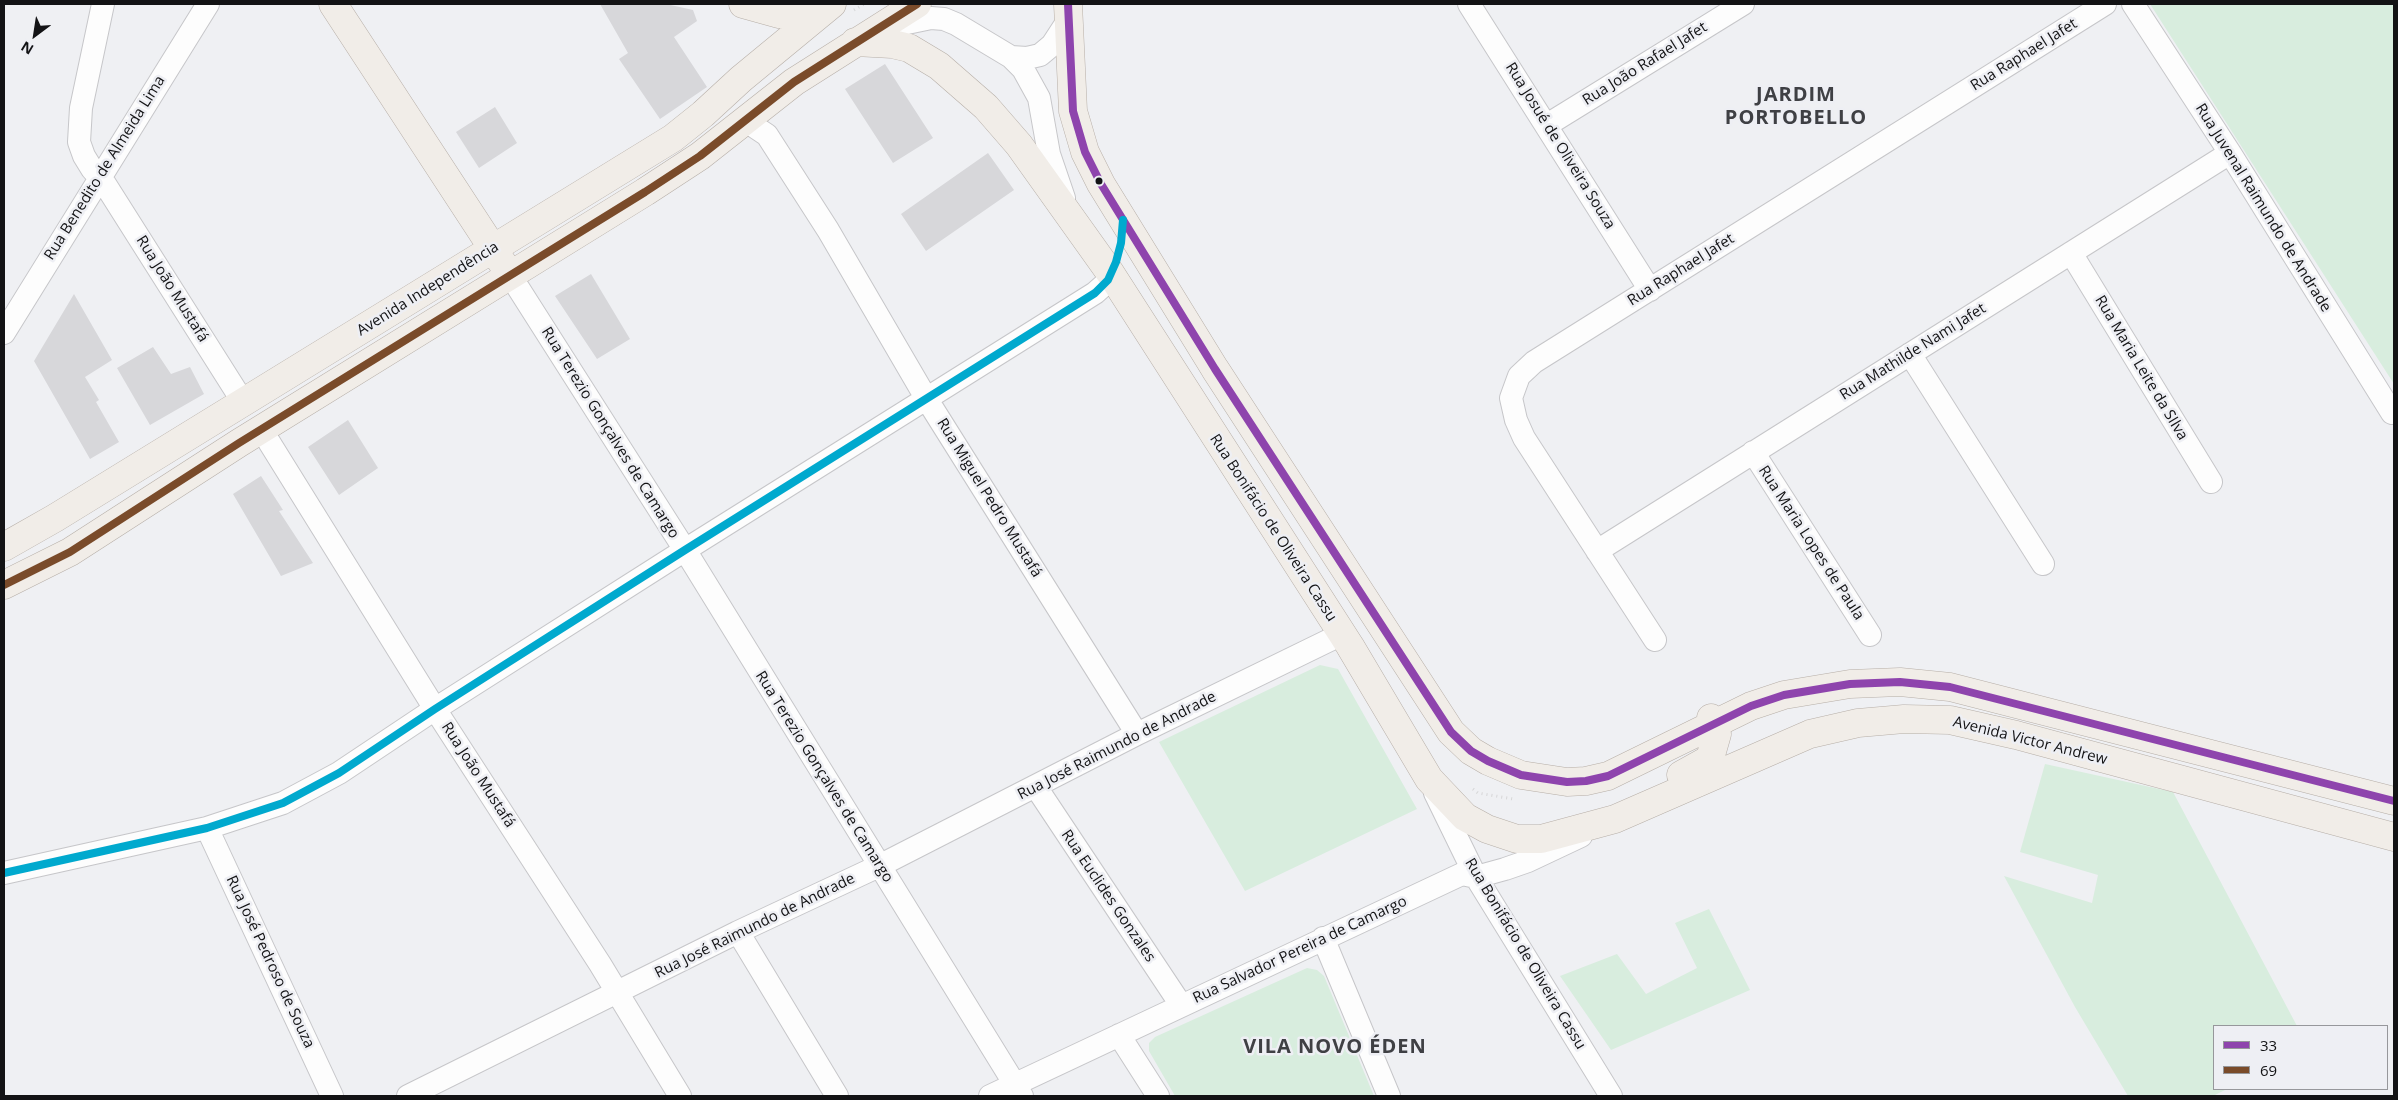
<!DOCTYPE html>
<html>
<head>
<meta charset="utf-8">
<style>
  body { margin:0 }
  #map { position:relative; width:2398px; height:1100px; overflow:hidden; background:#eff0f3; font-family:"Open Sans",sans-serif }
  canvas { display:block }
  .frame { position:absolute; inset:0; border:5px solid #131315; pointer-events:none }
  .legend { position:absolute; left:2213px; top:1025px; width:175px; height:65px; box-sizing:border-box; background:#eeeff4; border:1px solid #96979b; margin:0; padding:6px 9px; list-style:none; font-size:15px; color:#131315 }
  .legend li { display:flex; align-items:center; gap:10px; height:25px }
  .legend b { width:25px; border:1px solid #96979b }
  .north { position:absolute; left:10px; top:10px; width:50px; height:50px; -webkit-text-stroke:4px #eeeff4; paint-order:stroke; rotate:211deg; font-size:14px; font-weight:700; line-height:20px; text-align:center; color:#131315 }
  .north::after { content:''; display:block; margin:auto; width:18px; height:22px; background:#131315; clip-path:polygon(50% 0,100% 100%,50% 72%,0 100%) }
</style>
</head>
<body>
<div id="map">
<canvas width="2398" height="1100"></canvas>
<div class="frame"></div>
<ul class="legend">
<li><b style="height:6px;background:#8e44ad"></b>33</li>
<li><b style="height:6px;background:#7a4b2a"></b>69</li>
</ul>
<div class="north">N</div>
</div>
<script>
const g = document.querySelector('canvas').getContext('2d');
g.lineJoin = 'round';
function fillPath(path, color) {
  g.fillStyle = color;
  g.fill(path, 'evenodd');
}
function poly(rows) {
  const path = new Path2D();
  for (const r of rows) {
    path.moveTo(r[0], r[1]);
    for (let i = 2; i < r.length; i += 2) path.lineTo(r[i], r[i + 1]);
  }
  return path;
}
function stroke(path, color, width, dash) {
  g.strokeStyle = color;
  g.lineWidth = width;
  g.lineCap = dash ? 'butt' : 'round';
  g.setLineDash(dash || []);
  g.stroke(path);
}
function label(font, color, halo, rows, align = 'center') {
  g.font = font + ' "Open Sans",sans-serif';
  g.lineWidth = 5;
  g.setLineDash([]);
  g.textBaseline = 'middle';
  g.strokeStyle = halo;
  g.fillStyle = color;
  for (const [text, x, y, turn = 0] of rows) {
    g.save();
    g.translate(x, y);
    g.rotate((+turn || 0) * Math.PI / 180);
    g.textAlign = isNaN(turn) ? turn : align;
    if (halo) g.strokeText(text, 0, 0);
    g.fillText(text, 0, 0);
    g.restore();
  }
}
fillPath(poly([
  [2150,4,2394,4,2394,384],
  [1320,665,1338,669,1417,809,1245,891,1159,742],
  [2045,764,2173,792,2297,1026,2214,1026,2214,1089,2227,1089,2213,1096,2128,1096,2075,1007,2004,876,2092,903,2098,875,2020,852],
  [1709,909,1750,990,1611,1050,1560,976,1617,954,1646,994,1697,968,1675,923],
  [1307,968,1317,970,1324,976,1374,1096,1175,1096,1149,1051,1149,1043,1155,1037]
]), '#d8edde');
fillPath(poly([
  [600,4,666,4,693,10,697,21,674,37,707,87,660,119,619,59,628,53],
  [885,64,933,138,893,163,845,89],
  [495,107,517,143,479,168,456,132],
  [988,153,1014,190,926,251,901,214],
  [591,274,630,339,597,359,555,296],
  [74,294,112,360,85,377,99,400,96,402,119,442,90,459,34,361],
  [153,347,171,374,190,367,204,394,150,425,117,368],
  [348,420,378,468,339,495,308,447],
  [261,476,283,510,279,511,313,563,281,576,233,494]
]), '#d7d7da');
const minor = poly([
  [103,4,81,108,79,142,84,156,92,169,105,184,243,402],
  [1469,4,1650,290],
  [2133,4,2230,153,2392,413],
  [886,30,907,23,931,18,944,19,956,24,1011,57,1023,69,1039,98,1049,154,1064,198],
  [1011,57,1027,58,1040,55,1052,45,1067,22],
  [737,125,745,123,752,125,767,135,828,230,926,398,1137,734],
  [1547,125,1743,4],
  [2071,253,2211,482],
  [510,275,685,550,1022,1096],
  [4,333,208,4],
  [1910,354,2043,564],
  [261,429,435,709,600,964,680,1096],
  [1753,452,1870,635],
  [1597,551,2230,153],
  [1655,640,1524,438,1516,420,1511,398,1519,376,1534,362,2105,4],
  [1036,787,1181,1005],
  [1435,793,1476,877,1611,1096],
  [207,828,332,1096],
  [4,873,207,828,283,803,339,773,435,709,685,550,1095,293,1104,285,1111,274],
  [738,932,837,1096],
  [1323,938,1389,1096],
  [1119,1035,1158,1096],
  [408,1096,738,932,879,866,1137,734,1342,634],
  [990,1096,1462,874,1476,877,1505,869,1528,861,1581,836]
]);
const major = poly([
  [333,4,503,264],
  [743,4,779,14,798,16,820,13],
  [1068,4,1073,111,1085,152,1101,184,1215,369,1451,732,1471,751,1488,761,1521,775,1567,782,1586,781,1608,776,1751,706,1784,695,1850,684,1900,682,1950,687,2394,801],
  [855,42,892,44,909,48,939,66,986,107,1019,145,1111,274,1350,646,1429,779,1465,817,1487,829,1517,839,1541,839,1615,819,1810,734,1858,723,1904,719,1950,720,2016,735,2394,837],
  [4,547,55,518,673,138,703,114,741,79,832,4],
  [4,585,70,552,239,443,645,192,700,156,794,82,917,4],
  [1681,775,1708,760,1711,755,1717,734,1711,718]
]);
stroke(minor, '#c6c6c9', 24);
stroke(major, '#b6aea7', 29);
stroke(poly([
  [854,10,864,4],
  [1473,789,1478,793,1513,799]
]), '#d6d6d7', 3, [1, 4]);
stroke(minor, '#fdfdfd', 22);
stroke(major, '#f1ede8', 28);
stroke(poly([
  [1068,4,1073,111,1085,152,1101,184,1215,369,1451,732,1471,751,1488,761,1521,775,1567,782,1586,781,1608,776,1751,706,1784,695,1850,684,1900,682,1950,687,2394,801]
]), '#8e44ad', 8);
stroke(poly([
  [4,585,70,552,239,443,645,192,700,156,794,82,917,4]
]), '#7a4b2a', 8);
stroke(poly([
  [4,873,207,828,283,803,339,773,435,709,685,550,1095,293,1108,280,1116,262,1121,243,1123,220]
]), '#00a9ce', 8);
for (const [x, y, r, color] of [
  [1099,181,4.5,"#131315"]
]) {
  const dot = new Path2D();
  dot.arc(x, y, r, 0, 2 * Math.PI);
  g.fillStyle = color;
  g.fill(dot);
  stroke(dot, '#eeeff4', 2);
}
label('15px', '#131315', '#eeeff4', [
  ["Rua Raphael Jafet",2024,55,-32],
  ["Rua João Rafael Jafet",1645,64,-32],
  ["Rua Josué de Oliveira Souza",1560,146,58],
  ["Rua Benedito de Almeida Lima",105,168,-58],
  ["Rua Juvenal Raimundo de Andrade",2263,208,58],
  ["Rua Raphael Jafet",1681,270,-32],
  ["Rua João Mustafá",172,289,58],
  ["Avenida Independência",428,289,-32],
  ["Rua Mathilde Nami Jafet",1913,352,-32],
  ["Rua Maria Leite da SIlva",2141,368,59],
  ["Rua Terezio Gonçalves de Camargo",610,433,58],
  ["Rua Miguel Pedro Mustafá",989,498,58],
  ["Rua Bonifácio de Oliveira Cassu",1273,528,57],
  ["Rua Maria Lopes de Paula",1811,543,57],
  ["Avenida Victor Andrew",2030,741,14],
  ["Rua José Raimundo de Andrade",1117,746,-27],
  ["Rua João Mustafá",478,775,57],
  ["Rua Terezio Gonçalves de Camargo",824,777,58],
  ["Rua Euclides Gonzales",1108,896,56],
  ["Rua José Raimundo de Andrade",755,926,-26],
  ["Rua Salvador Pereira de Camargo",1300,950,-25],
  ["Rua Bonifácio de Oliveira Cassu",1525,954,59],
  ["Rua José Pedroso de Souza",270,962,65]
]);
g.letterSpacing = '1px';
label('bold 20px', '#3f4044', '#eeeff4', [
  ["JARDIM",1796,95],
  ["PORTOBELLO",1796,118],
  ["VILA NOVO ÉDEN",1335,1047]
]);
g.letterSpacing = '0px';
</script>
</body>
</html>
